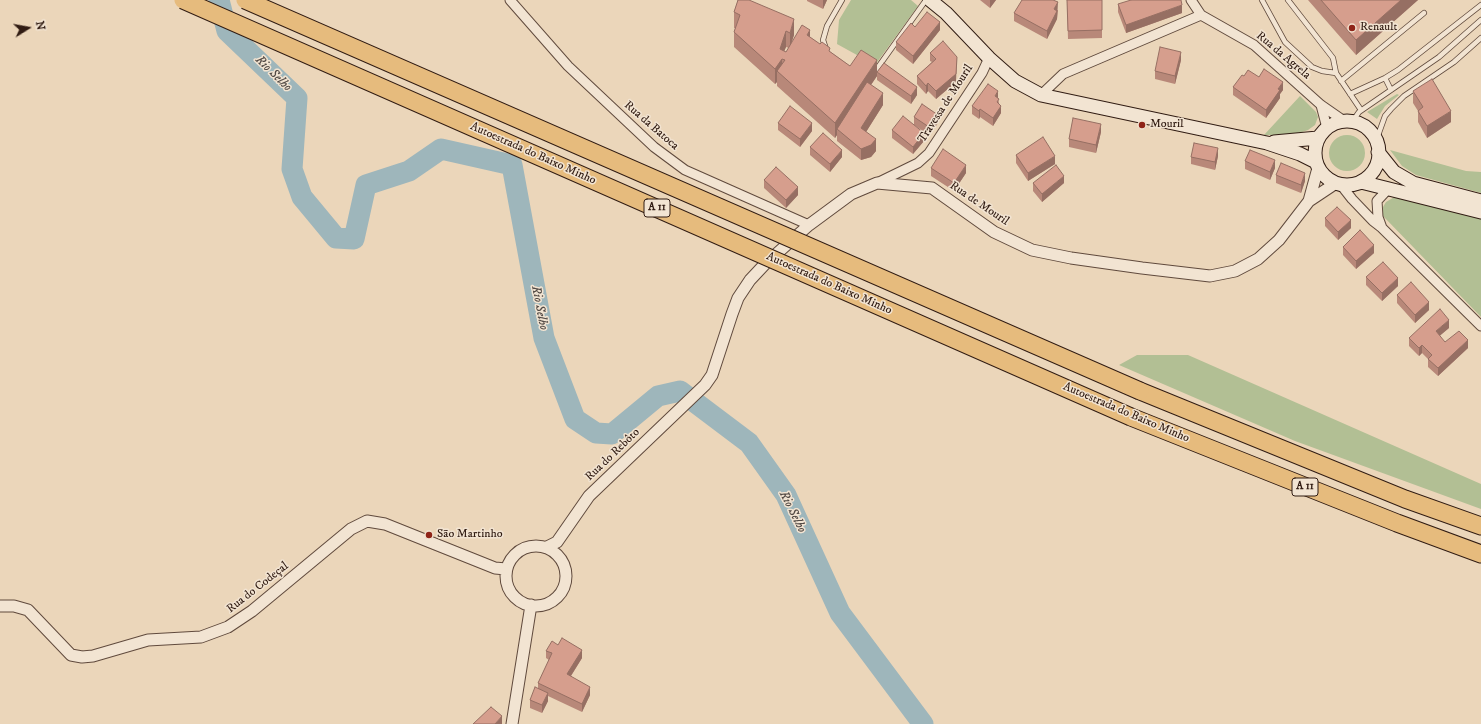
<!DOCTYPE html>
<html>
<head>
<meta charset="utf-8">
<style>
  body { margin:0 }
  #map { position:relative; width:1481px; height:724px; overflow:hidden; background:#ebd6ba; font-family:"IM FELL DW Pica",serif }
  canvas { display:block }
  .north { position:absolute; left:8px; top:8px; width:40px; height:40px; -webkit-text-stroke:3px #f2e4d2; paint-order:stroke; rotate:79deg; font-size:11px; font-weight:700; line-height:16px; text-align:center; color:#311c13 }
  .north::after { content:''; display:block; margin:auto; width:14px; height:18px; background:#311c13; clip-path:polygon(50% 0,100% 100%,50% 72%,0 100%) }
</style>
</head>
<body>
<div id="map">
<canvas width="1481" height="724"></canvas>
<div class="north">N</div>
</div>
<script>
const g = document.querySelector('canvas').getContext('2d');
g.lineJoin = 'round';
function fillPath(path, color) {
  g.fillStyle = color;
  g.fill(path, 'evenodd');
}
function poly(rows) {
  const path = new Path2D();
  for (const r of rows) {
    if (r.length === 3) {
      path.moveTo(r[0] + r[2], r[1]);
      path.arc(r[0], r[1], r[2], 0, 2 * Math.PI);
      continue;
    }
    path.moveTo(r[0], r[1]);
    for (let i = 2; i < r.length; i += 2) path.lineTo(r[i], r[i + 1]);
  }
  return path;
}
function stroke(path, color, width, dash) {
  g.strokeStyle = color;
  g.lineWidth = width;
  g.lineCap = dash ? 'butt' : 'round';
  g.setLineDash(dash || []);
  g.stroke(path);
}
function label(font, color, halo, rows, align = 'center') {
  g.font = font + ' "IM FELL DW Pica",serif';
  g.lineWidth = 3;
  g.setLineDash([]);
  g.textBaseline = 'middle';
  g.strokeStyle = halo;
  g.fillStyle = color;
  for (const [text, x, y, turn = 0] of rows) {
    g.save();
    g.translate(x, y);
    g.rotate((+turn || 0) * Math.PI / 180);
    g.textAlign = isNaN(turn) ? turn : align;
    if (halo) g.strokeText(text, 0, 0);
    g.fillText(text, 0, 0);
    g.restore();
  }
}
fillPath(poly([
  [851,0,911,0,918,6,875,65,837,44,839,20],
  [1397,94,1399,95,1385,106,1377,119,1367,112],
  [1300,96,1316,112,1318,117,1315,125,1308,130,1293,135,1264,135],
  [1347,153,18],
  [1390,150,1466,171,1481,172,1481,193,1416,175,1402,166],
  [1396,196,1481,218,1481,317,1383,216,1383,207,1386,202],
  [1137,355,1188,355,1481,484,1481,509,1295,441,1119,365]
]), '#b2bf94');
stroke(poly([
  [219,0,227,31,297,98,292,169,302,197,336,238,354,239,366,185,409,171,441,149,512,165,544,338,575,419,596,433,612,434,658,396,680,391,749,443,786,495,840,613,923,724]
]), '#9eb6bb', 21);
const service = poly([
  [1262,0,1285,42,1312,67,1322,71,1336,73],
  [1288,0,1333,58,1336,73,1361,110],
  [826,49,823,40,827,26,842,0],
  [872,67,876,70,926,0],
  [1385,78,1391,90],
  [1341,81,1424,13],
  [1350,94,1385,78,1398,70,1481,5],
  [1352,122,1359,112,1439,57,1481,20],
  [1376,141,1385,116,1391,109,1404,96,1454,62,1481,38]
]);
const minor = poly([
  [510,0,568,66,654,147,685,170,809,225],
  [1191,0,1201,15,1254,45,1321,105,1344,121],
  [1041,95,1063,74,1201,15],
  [1321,105,1327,128],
  [877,183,918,163,929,153,982,73,989,58],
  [1341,185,1352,199,1373,221,1382,228,1481,326],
  [1382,228,1378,217,1377,201,1389,188]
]);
const tertiary = poly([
  [1309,201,1336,183],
  [536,576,30],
  [547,547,557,542,589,496,705,385,712,375,732,314,738,298,750,280,765,264,809,225,851,194,877,183,932,188,994,232,1032,250,1071,258,1142,268,1210,276,1235,271,1258,259,1279,240,1309,201,1318,168],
  [0,606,14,606,28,610,71,655,82,657,93,656,148,640,201,637,228,627,252,611,351,529,367,521,385,524,495,568,506,569],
  [512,724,531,605]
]);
const secondary = poly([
  [930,0,946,13,989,58,1015,81,1041,95,1267,143,1300,154,1316,162],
  [1347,153,32],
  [1274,142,1318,138],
  [1378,152,1394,172,1413,183,1481,201],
  [1361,182,1481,212]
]);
const motorway = poly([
  [1140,391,1405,499,1481,526],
  [1131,417,1397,523,1481,554]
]);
stroke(service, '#604a3d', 6);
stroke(minor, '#604a3d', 11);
stroke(tertiary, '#604a3d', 13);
stroke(secondary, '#311c13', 15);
stroke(motorway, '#311c13', 19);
stroke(service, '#f2e4d2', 4.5);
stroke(minor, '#f2e4d2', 9);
stroke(tertiary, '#f2e4d2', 11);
stroke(secondary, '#f2e4d2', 13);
stroke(motorway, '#e6bb7d', 17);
const motorwayBridge = poly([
  [183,0,1131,417],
  [245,0,1140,391]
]);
stroke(motorwayBridge, '#311c13', 19, []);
stroke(motorwayBridge, '#e6bb7d', 17);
fillPath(poly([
  [738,0,794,35,791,43,810,37,850,66,877,76,871,85,883,105,866,132,876,151,871,157,861,160,837,141,837,135,835,138,777,86,777,82,775,84,734,47,734,32,735,28,734,28,734,12],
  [786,47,789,48,786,52,784,51],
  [807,0,827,0,823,9,807,1],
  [980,0,996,0,990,8],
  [1067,0,1102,0,1102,38,1068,39],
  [1308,0,1418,0,1356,55],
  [1118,4,1182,13,1126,33,1118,12],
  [1058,10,1057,19,1047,39,1014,21,1014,13],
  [915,27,940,30,913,64,896,50,896,42],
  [930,53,956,82,936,99,928,91,926,94,917,84,917,76,932,62,930,61],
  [1181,60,1175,84,1155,79,1155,71],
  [877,72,917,95,911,104,877,80],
  [1244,76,1259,77,1283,90,1280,94,1280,98,1266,118,1233,95,1233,87],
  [1413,91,1451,122,1427,138,1418,122,1418,111,1413,103],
  [998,98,1001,113,993,126,980,117,979,119,972,114,972,106],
  [914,117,938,123,929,135,914,125],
  [778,123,812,131,800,147,778,130],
  [892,130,924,141,913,154,892,138],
  [1101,132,1096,153,1069,147,1069,139],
  [810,147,842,157,830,172,810,155],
  [1016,155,1055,164,1028,181,1016,163],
  [1218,156,1215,170,1191,164,1191,157],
  [1245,161,1275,168,1270,180,1245,169],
  [931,168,966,173,954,191,931,176],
  [1276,175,1305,181,1301,193,1276,183],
  [764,180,798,195,786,208,764,188],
  [1033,183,1064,183,1042,202,1033,191],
  [1325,218,1351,228,1338,240,1325,226],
  [1343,247,1374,253,1356,269,1343,255],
  [1366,277,1398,286,1382,301,1366,285],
  [1397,295,1429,310,1415,323,1397,303],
  [1449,328,1439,336,1445,342,1468,348,1438,376,1428,367,1428,359,1422,353,1419,356,1409,346,1409,338],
  [558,645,582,658,571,676,590,695,582,712,548,696,548,701,542,713,530,708,530,700,538,688,538,683,549,660,546,658,546,651]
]), '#b88879');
fillPath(poly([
  [823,0,827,0,823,9],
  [990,0,996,0,990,8],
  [1401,0,1418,0,1356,55,1356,40],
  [1058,2,1057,19,1047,39,1047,31,1054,9],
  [1182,5,1182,13,1126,33,1126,25],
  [794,19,794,35,790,48,790,33],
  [940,22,940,30,913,64,913,56],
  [810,30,810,46,807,35],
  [786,31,786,47,781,59,782,59,782,75,777,71,777,82,775,84,775,69,780,49],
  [1181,52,1181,60,1175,84,1175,76],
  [957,57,956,82,936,99,936,91],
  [877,60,877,76,839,131,837,129,837,135,835,138,835,123],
  [1283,82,1283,90,1280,94,1280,98,1266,118,1266,110,1278,89],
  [928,83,928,91,926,94,926,86],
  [917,87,917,95,911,104,911,96],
  [998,91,998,99,995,96],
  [883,93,883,105,861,140,861,128],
  [1001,106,1001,113,993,126,993,118],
  [980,109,980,117,979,119,979,111],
  [1451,111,1451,122,1427,138,1427,126],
  [938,115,938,123,929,135,929,127],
  [812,123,812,131,800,147,800,139],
  [1101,124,1101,132,1096,153,1096,145],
  [924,133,924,141,913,154,913,147],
  [876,139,876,151,871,157,861,160,861,149],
  [1218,148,1218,156,1215,170,1215,162],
  [842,150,842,157,830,172,830,164],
  [1055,156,1055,164,1028,181,1028,173],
  [1275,160,1275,168,1270,180,1270,172],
  [966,165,966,173,954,191,954,183],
  [1305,173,1305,181,1301,193,1301,185],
  [1064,176,1064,183,1042,202,1042,194],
  [798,187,798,195,786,208,786,200],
  [1351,220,1351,228,1338,240,1338,232],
  [1374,245,1374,253,1356,269,1356,261],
  [1398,278,1398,286,1382,301,1382,293],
  [1429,302,1429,310,1415,323,1415,315],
  [1449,320,1449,328,1436,339,1436,331],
  [1468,340,1468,348,1438,376,1438,368],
  [1422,345,1422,353,1419,356,1419,348],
  [582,650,582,658,567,682,567,674],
  [590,687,590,695,582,712,582,704],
  [548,693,548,701,542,713,542,705],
  [502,716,502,724,495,724]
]), '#966f63');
const building = poly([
  [738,0,749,0,794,19,790,33,786,31,780,49,786,52,802,25,810,30,807,35,820,44,822,42,830,48,829,51,850,66,861,50,877,60,835,123,777,71,785,60,782,59,775,69,734,32,740,15,734,12,738,0],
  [1022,0,1053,0,1058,2,1054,9,1057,11,1047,31,1014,13,1022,0],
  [1067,0,1102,0,1102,30,1068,31,1067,0],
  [1131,0,1181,0,1182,5,1126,25,1118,4,1131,0],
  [1321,0,1401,0,1356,40,1321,0],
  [927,12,940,22,913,56,896,42,911,23,915,27,927,12],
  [943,41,957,57,956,74,936,91,928,83,926,86,917,76,936,59,930,53,943,41],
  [1160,47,1181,52,1175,76,1155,71,1160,47],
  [884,63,917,87,911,96,877,72,884,63],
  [1264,69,1283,82,1278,89,1280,90,1266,110,1233,87,1242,75,1244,76,1248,70,1259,77,1264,69],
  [1432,79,1451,111,1427,126,1418,111,1423,107,1413,91,1432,79],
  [867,82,883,93,861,128,876,139,871,145,861,149,837,129,867,82],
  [988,84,998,91,995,96,999,99,997,102,1001,106,993,118,980,109,979,111,972,106,988,84],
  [922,104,938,115,929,127,914,117,922,104],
  [790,106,812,123,800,139,778,123,790,106],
  [903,116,924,133,913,147,892,130,903,116],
  [1073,118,1101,124,1096,145,1069,139,1073,118],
  [823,133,842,150,830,164,810,147,823,133],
  [1043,137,1055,156,1028,173,1016,155,1043,137],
  [1194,143,1218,148,1215,162,1191,157,1194,143],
  [943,149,966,165,954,183,931,168,943,149],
  [1250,150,1275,160,1270,172,1245,161,1250,150],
  [1281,163,1305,173,1301,185,1276,175,1281,163],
  [1056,165,1064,176,1042,194,1033,183,1056,165],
  [776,167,798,187,786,200,764,180,776,167],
  [1337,207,1351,220,1338,232,1325,218,1337,207],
  [1360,230,1374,245,1356,261,1343,247,1360,230],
  [1383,262,1398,278,1382,293,1366,277,1383,262],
  [1411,282,1429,302,1415,315,1397,295,1411,282],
  [1440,309,1449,320,1436,331,1445,342,1459,331,1468,340,1438,368,1428,359,1432,355,1422,345,1419,348,1409,338,1440,309],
  [562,638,582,650,567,674,590,687,582,704,538,683,552,653,546,651,552,641,558,645,562,638],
  [535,687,548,693,542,705,530,700,535,687],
  [491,707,502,716,495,724,473,724,491,707]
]);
fillPath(building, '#d69e8d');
stroke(building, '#966f63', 1);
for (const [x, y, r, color] of [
  [1352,28,4,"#8f2418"],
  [1142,125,4,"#8f2418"],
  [429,535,4,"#8f2418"]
]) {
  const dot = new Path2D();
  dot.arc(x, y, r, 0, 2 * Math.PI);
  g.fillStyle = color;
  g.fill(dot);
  stroke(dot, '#f2e4d2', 1.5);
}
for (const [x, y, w] of [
  [657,208,26],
  [1305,487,26]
]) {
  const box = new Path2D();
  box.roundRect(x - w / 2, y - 9, w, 18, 3);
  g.fillStyle = '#f2e4d2';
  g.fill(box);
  stroke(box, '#311c13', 1);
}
label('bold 11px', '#311c13', null, [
  ["A 11",657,208],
  ["A 11",1305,487]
]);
label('12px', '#311c13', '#f2e4d2', [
  ["Renault",1360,28],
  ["Mouril",1150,125],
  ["São Martinho",437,535]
], 'left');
label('12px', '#311c13', '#f2e4d2', [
  ["Rua da Agrela",1283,56,40],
  ["Travessa de Mouril",946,104,-57],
  ["Rua da Batoca",651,126,41],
  ["Autoestrada do Baixo Minho",533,154,24],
  ["Rua de Mouril",979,204,34],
  ["Autoestrada do Baixo Minho",829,284,24],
  ["Autoestrada do Baixo Minho",1126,413,23],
  ["Rua do Rebôto",613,455,-44],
  ["Rua do Codeçal",258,588,-38]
]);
label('italic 13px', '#524a45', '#f2e4d2', [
  ["Rio Selho",273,74,44],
  ["Rio Selho",539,308,79],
  ["Rio Selho",792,512,63]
]);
</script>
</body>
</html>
